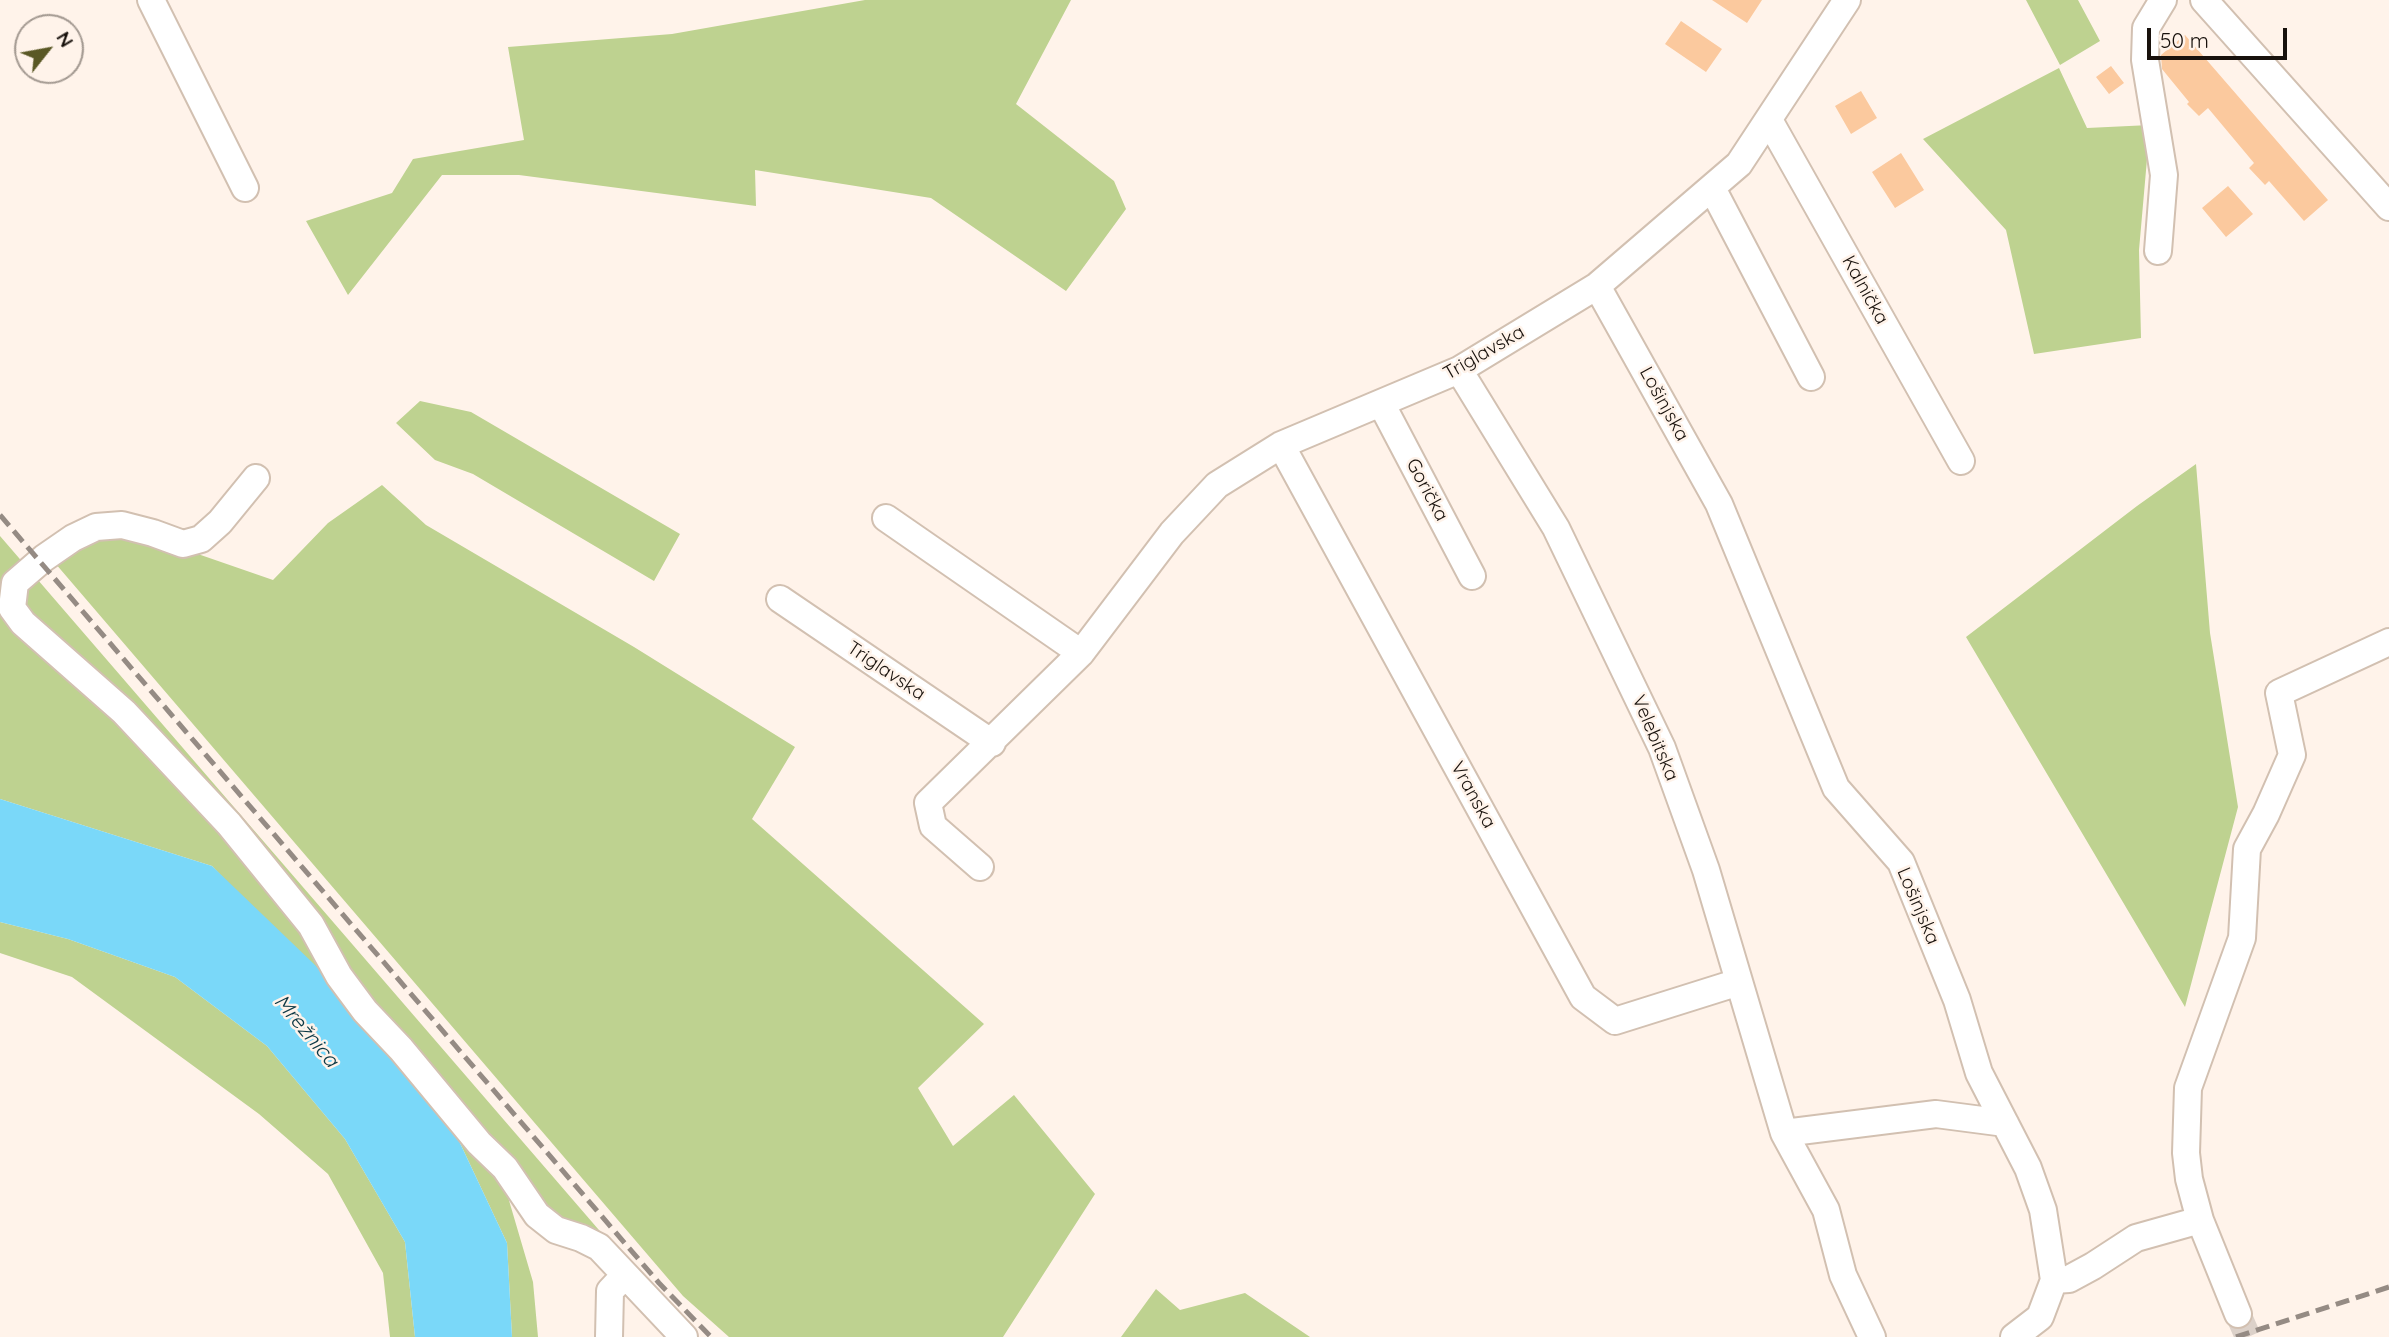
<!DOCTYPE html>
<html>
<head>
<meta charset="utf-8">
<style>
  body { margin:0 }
  #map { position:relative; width:2389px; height:1337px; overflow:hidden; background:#fff3ea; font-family:Quicksand,sans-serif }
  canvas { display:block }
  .north { position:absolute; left:14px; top:14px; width:70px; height:70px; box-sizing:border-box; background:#fff3ea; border:2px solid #a39991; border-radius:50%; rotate:59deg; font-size:19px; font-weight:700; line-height:28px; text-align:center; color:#18110c }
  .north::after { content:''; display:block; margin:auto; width:24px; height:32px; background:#5a5825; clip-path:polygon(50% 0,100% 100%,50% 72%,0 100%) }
  .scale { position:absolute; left:2147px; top:28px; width:140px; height:32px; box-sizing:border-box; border:4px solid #18110c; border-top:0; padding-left:9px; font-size:21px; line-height:24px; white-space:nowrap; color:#18110c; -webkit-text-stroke:5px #fff3ea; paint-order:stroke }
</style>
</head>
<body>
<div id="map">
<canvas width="2389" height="1337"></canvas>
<div class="north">N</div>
<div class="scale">50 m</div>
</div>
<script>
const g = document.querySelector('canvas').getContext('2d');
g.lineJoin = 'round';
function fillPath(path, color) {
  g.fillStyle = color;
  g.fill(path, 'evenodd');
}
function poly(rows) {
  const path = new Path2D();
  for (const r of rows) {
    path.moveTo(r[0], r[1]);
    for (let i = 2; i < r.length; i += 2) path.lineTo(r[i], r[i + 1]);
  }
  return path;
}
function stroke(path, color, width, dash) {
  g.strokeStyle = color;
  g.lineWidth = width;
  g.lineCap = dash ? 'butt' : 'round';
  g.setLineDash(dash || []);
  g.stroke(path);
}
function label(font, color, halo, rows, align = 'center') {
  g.font = font + ' Quicksand,sans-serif';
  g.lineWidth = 5;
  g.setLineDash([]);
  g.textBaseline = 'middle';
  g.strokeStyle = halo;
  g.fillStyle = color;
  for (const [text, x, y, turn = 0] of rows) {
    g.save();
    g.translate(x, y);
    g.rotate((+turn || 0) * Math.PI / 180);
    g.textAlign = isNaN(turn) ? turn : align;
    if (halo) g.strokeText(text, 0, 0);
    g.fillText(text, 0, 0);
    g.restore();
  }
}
fillPath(poly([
  [865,0,1071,0,1016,104,1114,181,1126,209,1066,291,931,198,755,170,756,206,519,175,442,175,348,295,306,221,392,193,413,159,524,140,508,47,672,34],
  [2026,0,2078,0,2100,41,2060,65],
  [2059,68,2087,128,2150,125,2139,250,2141,338,2034,354,2006,230,1923,139],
  [420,401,471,412,680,534,654,581,473,474,435,460,396,423],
  [2196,464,2210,633,2238,807,2185,1007,1966,637,2137,506],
  [382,485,426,525,634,647,795,747,752,819,984,1024,918,1088,953,1146,1014,1095,1095,1194,1003,1337,729,1337,683,1296,55,563,102,532,140,534,273,580,328,523],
  [0,536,611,1244,554,1221,503,1180,533,1282,538,1337,512,1337,507,1243,452,1126,212,866,0,799],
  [0,922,68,939,175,977,267,1046,345,1139,405,1242,415,1337,390,1337,383,1273,328,1174,259,1114,72,977,0,953],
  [1156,1289,1180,1310,1245,1293,1310,1337,1121,1337]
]), '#bed290');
fillPath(poly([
  [0,799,212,866,315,965,452,1126,507,1243,512,1337,415,1337,405,1242,345,1139,267,1046,175,977,68,939,0,922]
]), '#7ad8f9');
fillPath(poly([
  [1712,0,1762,0,1747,23],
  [1681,21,1722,49,1706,72,1665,44],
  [2185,35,2328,200,2304,221,2269,181,2265,185,2249,168,2254,163,2208,108,2199,116,2187,104,2189,102,2162,69,2161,55],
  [2111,66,2124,83,2109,94,2096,77],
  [1861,91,1877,118,1851,134,1835,106],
  [1901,153,1924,190,1895,208,1872,172],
  [2228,186,2253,214,2226,237,2202,208]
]), '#fbc99e');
stroke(poly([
  [2238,1314,2248,1337]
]), '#dcd1c9', 26, [26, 13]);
const minor = poly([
  [151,0,245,188],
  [2204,0,2389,207],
  [1769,120,1961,461],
  [1712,188,1811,377],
  [2158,251,2164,175,2145,60,2146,28,2163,0],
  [1597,286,1719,504,1836,788,1901,862,1957,1000,1979,1073,2028,1168,2043,1210,2054,1280,2069,1279,2093,1266,2136,1238,2200,1220,2238,1314],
  [1459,370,1556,528,1662,748,1706,870,1784,1133,1936,1114,2005,1123],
  [1381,403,1472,576],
  [1281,445,1583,997,1615,1021,1739,982],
  [256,478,220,522,201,539,183,544,153,533,122,525,96,527,73,538,44,558,15,583,12,608,23,623,124,712,229,824,311,925,339,976,365,1011,401,1049,479,1143,505,1168,537,1215,556,1230,581,1238,599,1247,684,1337],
  [886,518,1081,653],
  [780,599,992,743],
  [980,867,933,826,928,803,1081,653,1172,533,1217,485,1281,445,1459,370,1597,286,1739,164,1847,0],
  [1784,1133,1826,1210,1843,1275,1872,1337],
  [2200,1220,2189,1179,2186,1153,2188,1088,2242,938,2247,849,2266,814,2292,755,2279,693,2389,642],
  [609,1337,610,1291,625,1275],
  [2014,1337,2040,1317,2054,1280]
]);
stroke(minor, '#d2c0b1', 30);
stroke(minor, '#fff', 26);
stroke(poly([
  [0,515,659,1283,711,1337],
  [2236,1337,2389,1287]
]), '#958b84', 5, [14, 7]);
label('19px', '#18110c', '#fff3ea', [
  ["Kalnička",1865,290,61],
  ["Triglavska",1484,353,-30],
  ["Lošinjska",1664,404,61],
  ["Gorička",1427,490,62],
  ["Triglavska",886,671,34],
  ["Velebitska",1655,738,67],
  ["Vranska",1473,795,61],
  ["Lošinjska",1918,906,67]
]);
label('italic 21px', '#0b3845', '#fff3ea', [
  ["Mrežnica",306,1031,50]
]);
</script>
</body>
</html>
